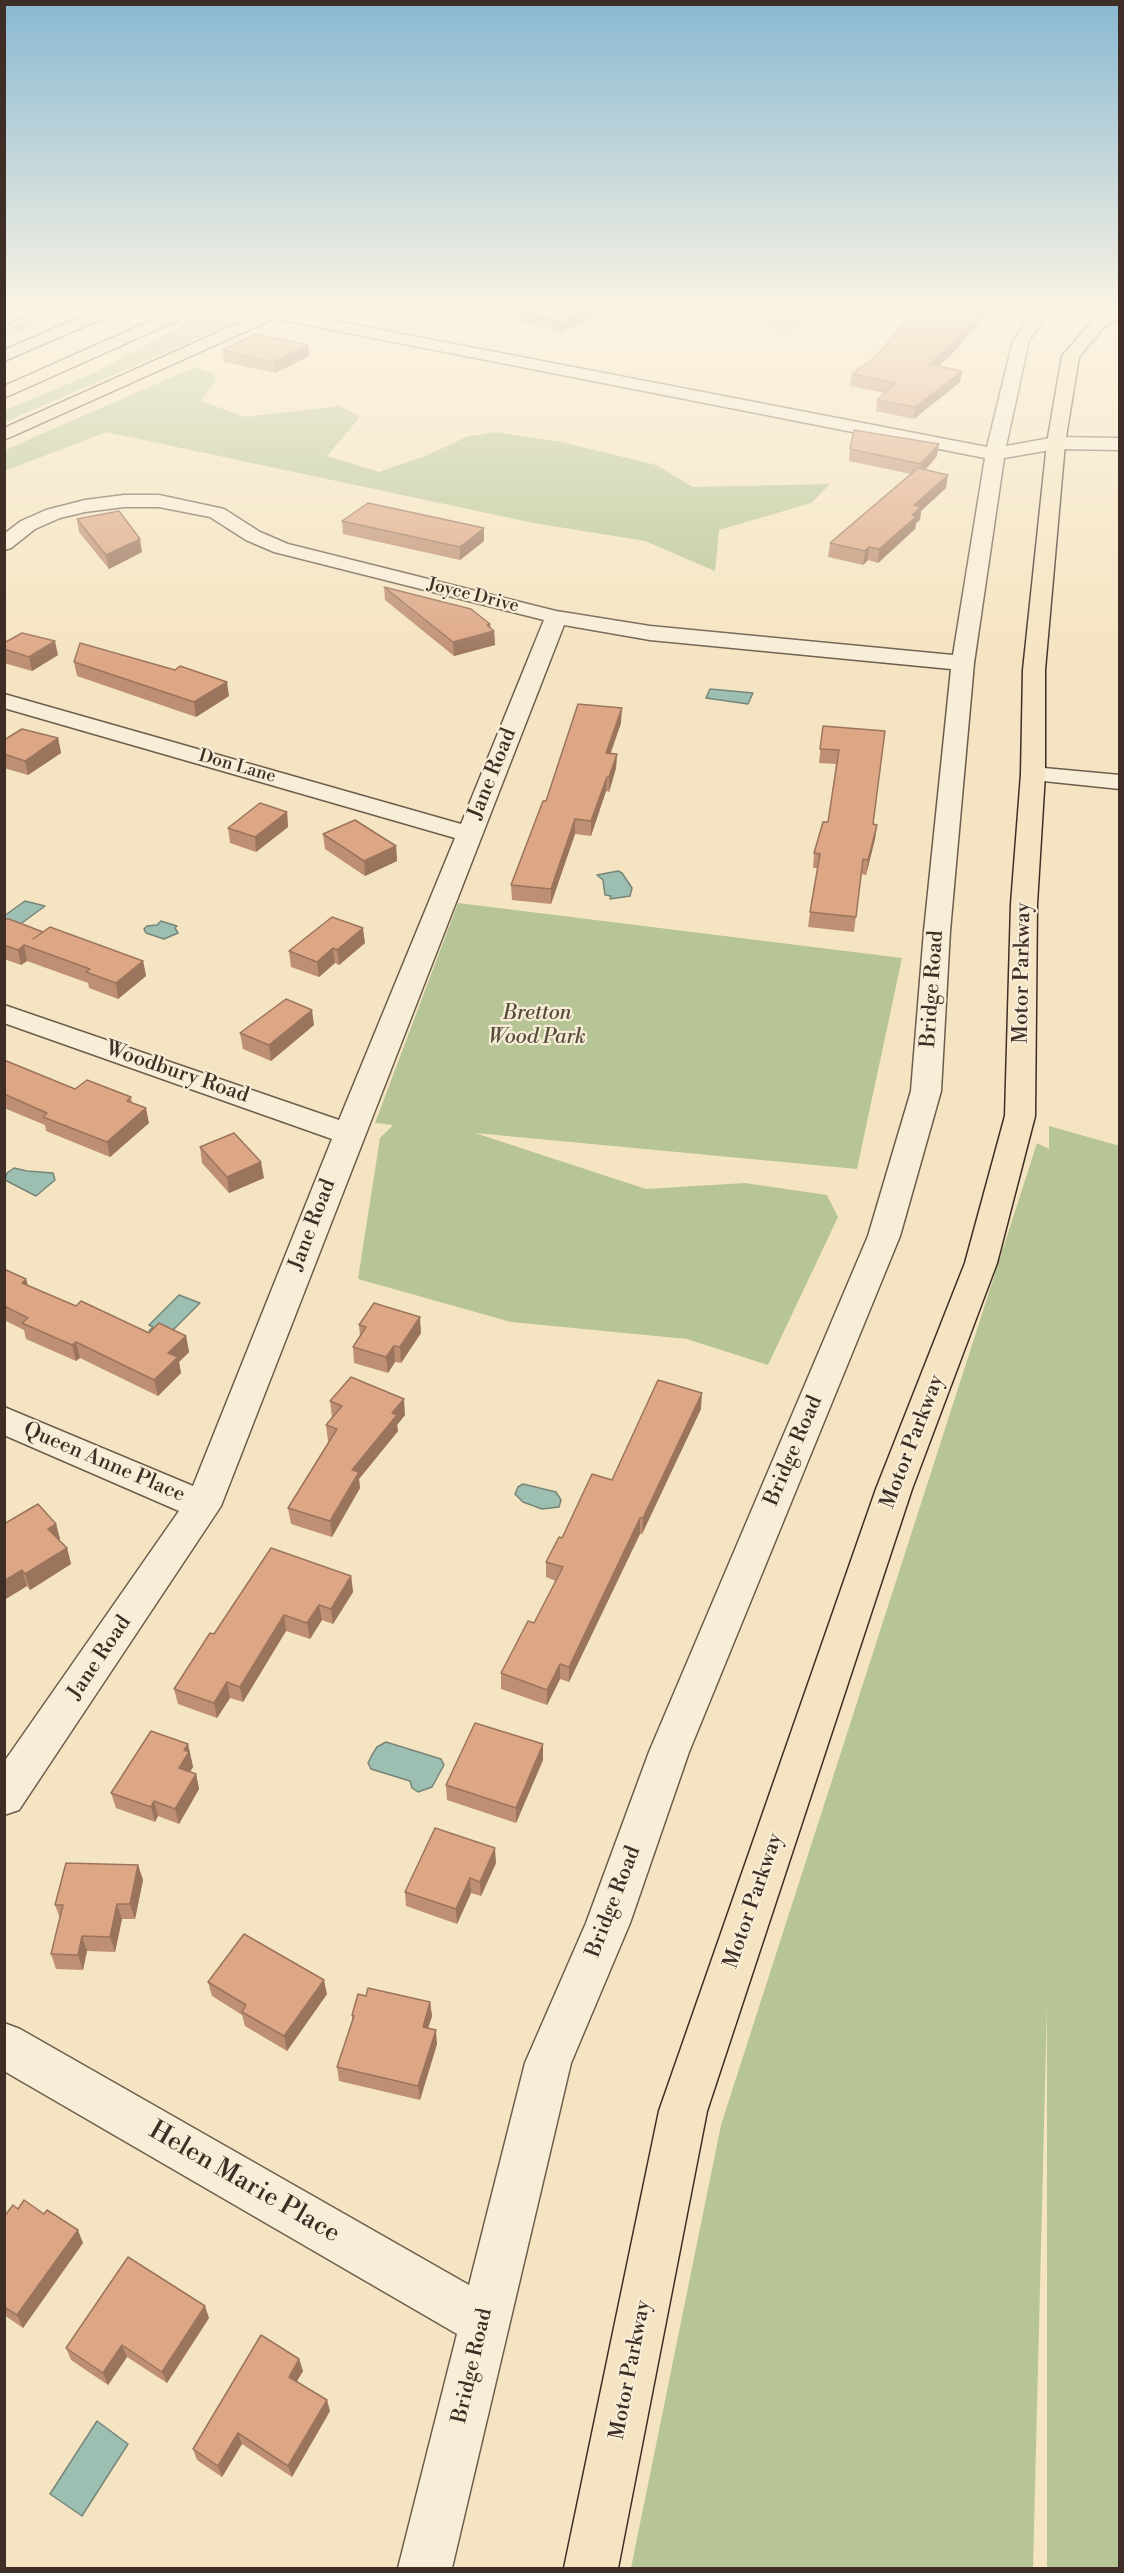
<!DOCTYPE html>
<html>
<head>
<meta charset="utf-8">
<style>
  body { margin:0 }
  #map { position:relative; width:1124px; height:2573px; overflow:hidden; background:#f5e4c1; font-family:"Libre Bodoni",serif }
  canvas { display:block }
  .frame { position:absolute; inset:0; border:6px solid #3f2e26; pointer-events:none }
</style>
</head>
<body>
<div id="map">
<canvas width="1124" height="2573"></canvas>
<div class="frame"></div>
</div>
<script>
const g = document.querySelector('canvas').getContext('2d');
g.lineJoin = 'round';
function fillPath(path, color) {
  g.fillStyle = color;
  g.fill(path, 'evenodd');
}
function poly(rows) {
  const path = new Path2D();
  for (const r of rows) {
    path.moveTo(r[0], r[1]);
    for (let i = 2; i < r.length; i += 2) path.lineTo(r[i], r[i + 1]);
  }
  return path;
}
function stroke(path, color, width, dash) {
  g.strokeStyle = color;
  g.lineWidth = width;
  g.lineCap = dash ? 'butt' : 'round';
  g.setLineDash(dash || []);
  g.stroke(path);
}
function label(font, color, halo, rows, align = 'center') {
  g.font = font + ' "Libre Bodoni",serif';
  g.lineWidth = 4.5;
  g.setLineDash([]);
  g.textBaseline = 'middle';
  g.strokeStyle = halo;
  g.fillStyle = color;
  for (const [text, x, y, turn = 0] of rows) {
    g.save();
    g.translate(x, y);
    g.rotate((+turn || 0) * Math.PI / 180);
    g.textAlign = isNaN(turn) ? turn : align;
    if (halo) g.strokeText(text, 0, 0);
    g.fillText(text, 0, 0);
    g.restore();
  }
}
fillPath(poly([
  [47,309,71,309,5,339,5,330],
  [211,309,265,309,5,422,5,410,94,373],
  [737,309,798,309,806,324,783,337,751,315],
  [195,367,213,373,217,379,201,401,245,417,340,406,360,417,327,456,379,472,425,456,466,437,494,432,562,442,656,465,693,487,830,484,811,503,719,530,715,571,645,541,534,523,106,432,5,471,5,450],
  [458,903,902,958,857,1169,475,1133,646,1189,745,1183,827,1195,838,1217,768,1365,687,1339,511,1322,358,1279,380,1138,393,1125,375,1123],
  [1049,1126,1120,1146,1119,2568,1047,2568,1047,2007,1033,2568,631,2568,721,2125,1037,1143,1049,1149]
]), '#b7c596');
const water = poly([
  [710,689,753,693,748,704,706,698,710,689],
  [618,871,622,873,632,888,630,896,610,899,611,896,605,895,603,880,597,875,618,871],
  [25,901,45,906,15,928,5,928,4,916,25,901],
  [161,921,177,926,175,928,178,933,164,939,146,933,144,929,147,926,157,925,161,921],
  [14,1168,27,1171,53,1173,55,1180,36,1196,5,1180,7,1173,14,1168],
  [179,1295,200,1303,170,1333,164,1335,149,1331,153,1327,149,1325,179,1295],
  [523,1484,556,1492,561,1500,559,1507,542,1509,523,1502,515,1494,518,1487,523,1484],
  [386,1742,441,1759,444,1765,432,1787,418,1792,412,1788,410,1781,371,1769,368,1763,372,1755,377,1747,386,1742],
  [97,2421,128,2444,82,2516,50,2494,97,2421]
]);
fillPath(water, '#9cbfb1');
stroke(water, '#778579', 1.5);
const minor = poly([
  [273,309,987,447,1013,341,1035,309,1051,309,1029,341,1006,446,1056,437,1120,438,1120,450,1056,449,1004,458,974,663,950,931,941,1091,900,1236,689,1752,630,1923,571,2063,452,2568,398,2568,457,2334,4,2071,4,2023,20,2029,469,2285,525,2063,586,1923,649,1752,868,1236,911,1091,924,931,951,669,650,640,564,625,221,1506,19,1810,4,1815,4,1762,179,1511,4,1435,4,1407,193,1486,332,1139,4,1023,4,1005,339,1120,455,838,4,708,4,694,461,824,544,620,274,552,246,540,210,517,159,507,124,507,85,512,60,518,35,529,11,548,4,550,4,534,21,521,46,510,85,500,124,495,159,495,224,509,260,532,288,544,556,611,650,626,953,655,985,458,267,317,265,314,267,311,273,309],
  [1033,767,1120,775,1120,789,1024,779,1021,774,1024,769,1033,767]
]);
const major = poly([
  [13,309,34,309,32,312,4,324,4,313,13,309],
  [270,309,291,309,289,312,4,440,4,428,270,309],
  [1110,309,1120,309,1120,317,1104,327,1079,357,1065,443,1045,670,1045,774,1037,904,1035,1116,997,1263,912,1489,707,2111,618,2568,564,2568,659,2111,876,1489,965,1263,1005,1116,1011,904,1021,774,1023,670,1047,443,1062,356,1092,321,1110,309]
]);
const highway = poly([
  [99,309,120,309,118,312,4,361,4,350,99,309],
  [177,309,198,309,196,312,4,398,4,386,177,309]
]);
stroke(minor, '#6c5c4d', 3);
stroke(major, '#3f2e26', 3);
stroke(highway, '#3f2e26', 3);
fillPath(minor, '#f8edd7');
fillPath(major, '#f5e4c1');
fillPath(highway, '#f5e4c1');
fillPath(poly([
  [876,309,986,309,985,315,952,354,939,366,960,382,914,419,876,411,877,400,885,393,850,386,852,374,875,357,911,315],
  [518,310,594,317,560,332,518,321],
  [308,345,309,356,275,373,224,362,223,350],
  [850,449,937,456,925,470,946,488,921,511,920,520,916,523,915,529,878,563,868,560,863,565,828,557,830,543,911,474,849,461],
  [77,519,142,552,109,569,79,532],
  [342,521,484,541,460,560,343,534],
  [384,587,491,628,494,631,495,645,454,656,385,600],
  [4,643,58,655,32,671,4,663],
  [74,662,229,696,196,717,77,676],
  [621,723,611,753,617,754,616,768,609,792,606,791,591,836,575,834,551,904,512,900,511,885,546,801],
  [823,726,885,731,873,824,877,825,875,839,866,875,861,874,854,932,808,927,810,912,818,868,813,868,814,853,828,822,836,764,819,763],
  [58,738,61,753,28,775,4,768,4,740],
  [287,812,288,827,256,852,230,843,228,828],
  [323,834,396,846,397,861,365,876,325,849],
  [4,919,43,932,143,961,146,976,118,999,89,988,88,983,27,961,21,965,4,959],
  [365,943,339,965,335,963,319,977,291,967,289,951],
  [314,1025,271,1061,243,1049,240,1033],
  [4,1060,75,1089,131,1097,132,1103,149,1123,110,1157,46,1131,45,1125,4,1108],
  [200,1147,264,1178,229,1193,202,1163],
  [4,1269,26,1279,28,1285,76,1306,149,1333,186,1336,189,1352,179,1362,181,1373,158,1396,80,1358,76,1361,26,1339,24,1330,4,1320],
  [359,1325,421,1333,401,1363,395,1362,388,1373,354,1363,353,1347,360,1337],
  [330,1401,405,1415,397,1425,398,1431,359,1479,360,1488,332,1537,291,1524,288,1508,329,1441,328,1441,326,1425,332,1417],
  [701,1409,642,1534,640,1534,569,1682,560,1679,547,1705,501,1689,501,1673,534,1623,556,1581,546,1577,546,1562,562,1538,612,1480],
  [4,1524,56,1524,60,1539,59,1540,67,1548,71,1564,30,1590,27,1586,4,1600],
  [351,1576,353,1592,333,1624,322,1620,310,1639,286,1631,243,1702,230,1698,217,1718,178,1704,174,1689,214,1634],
  [188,1744,193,1767,190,1772,196,1774,199,1789,179,1824,158,1816,155,1822,116,1808,111,1793],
  [543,1744,543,1760,516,1823,447,1800,446,1785],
  [496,1863,481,1896,471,1893,457,1924,406,1906,405,1892],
  [138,1865,143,1880,135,1919,122,1919,115,1952,87,1951,83,1970,56,1969,51,1954,60,1918,55,1905],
  [208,1982,327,1994,287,2051,245,2026,242,2015,212,1996],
  [366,1996,430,2002,432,2016,428,2028,437,2044,420,2100,339,2081,337,2067,352,2020,352,2015],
  [18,2209,83,2243,23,2328,4,2315,4,2213,6,2214],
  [209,2318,167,2383,127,2357,108,2385,71,2360,66,2348],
  [299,2359,303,2371,297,2381,330,2411,292,2477,242,2444,222,2477,197,2460,193,2449]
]), '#be8f72');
fillPath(poly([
  [589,309,594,309,594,317,560,332,560,322],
  [979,309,986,309,985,315,952,354,929,375,930,364],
  [308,345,309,356,275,373,274,362],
  [962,371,960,382,914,419,915,407],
  [939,444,937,456,920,476,921,464],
  [948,475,946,488,921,511,920,520,916,523,915,529,878,563,879,549,914,505],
  [484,528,484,541,460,560,460,547],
  [140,539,142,552,109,569,106,555],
  [869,547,868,560,863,565,865,551],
  [490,624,491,632,494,631,495,645,454,656,453,642],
  [55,641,58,655,32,671,29,657],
  [227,682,229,696,196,717,194,702],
  [622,708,621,723,605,767,606,753],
  [58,738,61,753,28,775,25,761],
  [617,754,616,768,609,792,609,777],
  [607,777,606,791,591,836,591,821],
  [287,812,288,827,256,852,255,837],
  [575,819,575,834,551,904,551,889],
  [877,825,875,839,866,875,868,860],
  [396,846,397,861,365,876,364,861],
  [363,928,365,943,339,965,337,950],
  [24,945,27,961,21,965,18,950],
  [333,948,335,963,319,977,317,962],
  [143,961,146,976,118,999,116,983],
  [312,1010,314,1025,271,1061,269,1045],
  [146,1108,149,1123,110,1157,107,1142],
  [261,1162,264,1178,229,1193,227,1177],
  [26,1279,30,1295,22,1283],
  [420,1317,421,1333,401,1363,400,1347],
  [186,1336,189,1352,179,1362,181,1373,158,1396,154,1380,168,1353],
  [76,1342,80,1358,76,1361,72,1345],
  [394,1346,395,1362,388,1373,386,1357],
  [702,1393,701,1409,642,1534,643,1518],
  [404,1399,405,1415,397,1425,398,1431,359,1479,360,1488,332,1537,330,1521,352,1470,392,1413],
  [640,1518,640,1534,569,1682,569,1667],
  [56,1524,60,1539,53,1545,48,1529],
  [67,1548,71,1564,30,1590,25,1574],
  [22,1570,27,1586,4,1600,4,1581],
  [351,1576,353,1592,333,1624,331,1609],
  [319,1605,322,1620,310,1639,307,1623],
  [284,1615,286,1631,243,1702,240,1687],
  [560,1664,560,1679,547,1705,547,1690],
  [227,1682,230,1698,217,1718,214,1703],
  [188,1744,193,1767,182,1783,179,1768,184,1750],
  [543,1744,543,1760,516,1823,516,1808],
  [196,1774,199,1789,179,1824,175,1809],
  [154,1801,158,1816,155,1822,151,1807],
  [495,1848,496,1863,481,1896,480,1882],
  [138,1865,143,1880,135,1919,130,1904],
  [470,1878,471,1893,457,1924,456,1909],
  [117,1904,122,1919,115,1952,110,1937],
  [82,1936,87,1951,83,1970,78,1955],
  [324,1980,327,1994,287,2051,284,2036],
  [430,2002,432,2016,424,2041,423,2027],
  [436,2030,437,2044,420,2100,418,2086],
  [78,2230,83,2243,23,2328,17,2315],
  [205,2306,209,2318,167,2383,162,2372],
  [122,2345,127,2357,108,2385,103,2373],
  [299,2359,303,2371,292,2389,289,2377],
  [327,2400,330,2411,292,2477,288,2466],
  [238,2433,242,2444,222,2477,218,2466]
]), '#9b745d');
const building = poly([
  [520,309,589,309,560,322,518,310,520,309],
  [917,309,983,309,953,343,930,364,962,371,915,407,877,400,896,383,852,374,875,357,917,309],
  [256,334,308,345,274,362,223,350,256,334],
  [854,430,939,444,921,464,850,449,854,430],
  [918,468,948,475,914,505,921,507,912,515,917,516,879,549,869,547,865,551,830,543,918,468],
  [368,503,484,528,460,547,342,521,368,503],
  [119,511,140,539,106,555,77,519,119,511],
  [384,587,471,609,490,624,487,625,494,631,453,642,384,587],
  [22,633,55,641,29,657,4,649,4,643,22,633],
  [80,643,175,670,180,666,227,682,194,702,74,662,80,643],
  [578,704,622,708,606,753,617,754,609,777,607,777,591,821,575,819,551,889,511,885,543,801,546,801,578,704],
  [823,726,885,731,873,824,877,825,868,860,863,859,856,917,810,912,820,854,814,853,823,822,828,822,839,750,820,749,823,726],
  [22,729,58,738,25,761,4,754,4,740,22,729],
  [260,803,287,812,255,837,228,828,260,803],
  [355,820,396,846,364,861,323,834,355,820],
  [332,917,363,928,337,950,333,948,317,962,289,951,332,917],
  [4,919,9,919,43,932,33,939,50,927,143,961,116,983,86,972,90,969,24,945,18,950,4,945,4,919],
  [286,999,312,1010,269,1045,240,1033,286,999],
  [4,1060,75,1089,87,1080,131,1097,127,1101,146,1108,107,1142,43,1117,47,1113,4,1094,4,1060],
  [234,1133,261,1162,227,1177,200,1147,234,1133],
  [4,1269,26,1279,22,1283,76,1306,81,1301,149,1333,159,1323,186,1336,168,1353,178,1357,154,1380,76,1342,72,1345,22,1323,28,1318,4,1306,4,1269],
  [374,1303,420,1317,400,1347,394,1346,386,1357,353,1347,366,1327,359,1325,374,1303],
  [351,1377,404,1399,392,1413,397,1415,352,1470,359,1472,330,1521,288,1508,337,1429,326,1425,342,1406,330,1401,351,1377],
  [658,1380,702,1393,643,1518,640,1518,569,1667,560,1664,547,1690,501,1673,528,1621,534,1623,563,1567,546,1562,559,1537,562,1538,592,1474,612,1480,658,1380],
  [38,1504,56,1524,48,1529,67,1548,25,1574,22,1570,4,1581,4,1524,38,1504],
  [271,1548,351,1576,331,1609,319,1605,307,1623,284,1615,240,1687,227,1682,214,1703,174,1689,210,1633,214,1634,271,1548],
  [475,1723,543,1744,516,1808,446,1785,475,1723],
  [151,1731,188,1744,184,1750,189,1752,179,1768,196,1774,175,1809,154,1801,151,1807,111,1793,151,1731],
  [435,1828,495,1848,480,1882,470,1878,456,1909,405,1892,435,1828],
  [66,1863,138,1865,130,1904,117,1904,110,1937,82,1936,78,1955,51,1954,63,1905,55,1905,66,1863],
  [244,1934,324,1980,284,2036,242,2012,246,2005,208,1982,244,1934],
  [368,1988,430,2002,423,2027,436,2030,418,2086,337,2067,354,2016,352,2015,358,1994,366,1996,368,1988],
  [24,2200,44,2214,47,2210,78,2230,17,2315,4,2307,4,2213,6,2214,13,2205,18,2209,24,2200],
  [128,2257,205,2306,162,2372,122,2345,103,2373,66,2348,128,2257],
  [261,2335,299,2359,289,2377,327,2400,288,2466,238,2433,218,2466,193,2449,261,2335]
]);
fillPath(building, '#dda685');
stroke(building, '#9b745d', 1.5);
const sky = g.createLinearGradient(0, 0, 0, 669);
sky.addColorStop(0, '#89b8d2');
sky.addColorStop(0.46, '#faf3e3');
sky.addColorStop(1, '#faf3e300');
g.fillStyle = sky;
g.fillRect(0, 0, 1124, 669);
label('18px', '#3f2e26', '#f8edd7', [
  ["Joyce Drive",473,596,14],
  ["Don Lane",237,767,16]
]);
label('21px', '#3f2e26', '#f8edd7', [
  ["Jane Road",493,774,-68],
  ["Motor Parkway",1023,973,-89],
  ["Bridge Road",933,989,-86],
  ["Woodbury Road",177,1073,19],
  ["Jane Road",313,1225,-69],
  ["Motor Parkway",913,1442,-69],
  ["Bridge Road",794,1451,-67],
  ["Queen Anne Place",104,1463,23],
  ["Jane Road",100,1658,-56],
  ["Motor Parkway",754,1901,-71],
  ["Bridge Road",614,1902,-69],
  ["Bridge Road",473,2366,-77],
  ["Motor Parkway",631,2370,-79]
]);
label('italic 21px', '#574c3c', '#f8edd7', [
  ["Bretton",537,1014],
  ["Wood Park",537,1038]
]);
label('26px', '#3f2e26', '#f8edd7', [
  ["Helen Marie Place",244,2183,30]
]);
</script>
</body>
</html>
